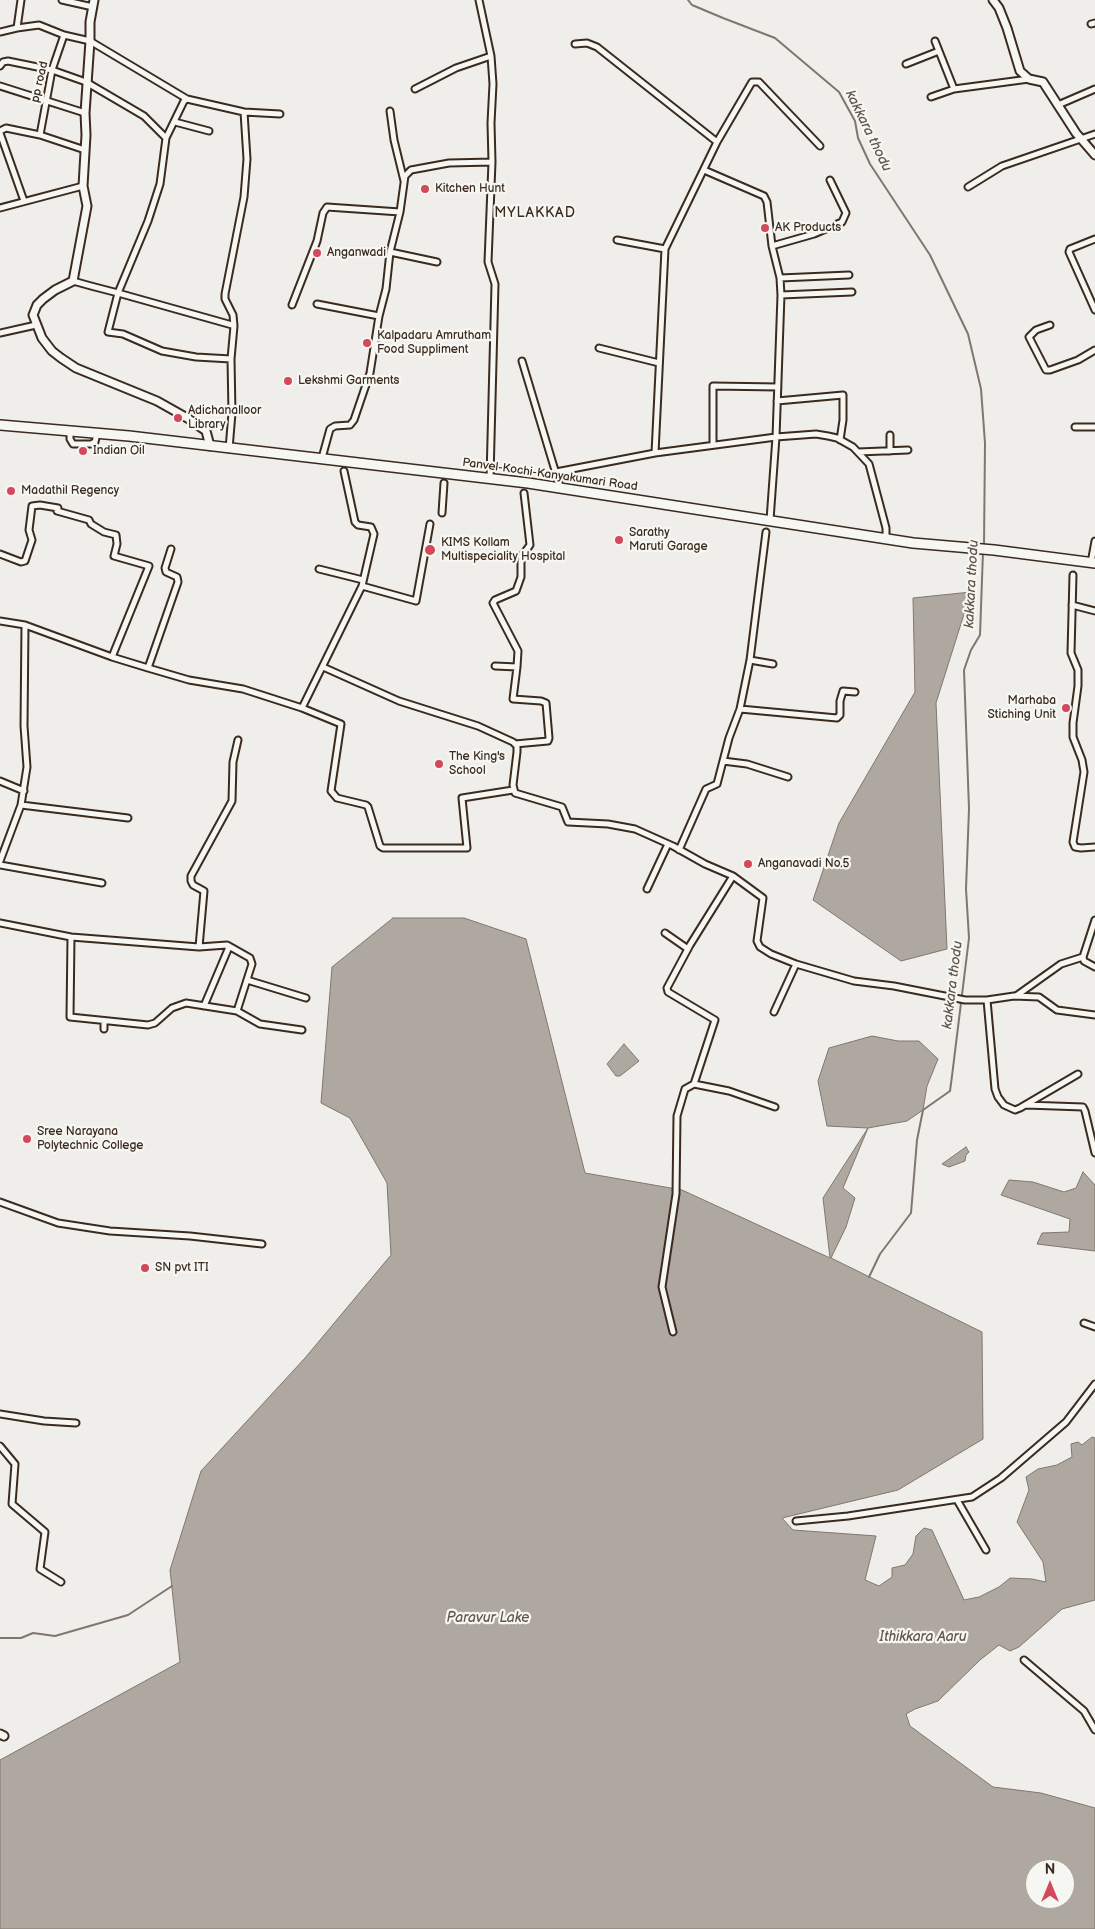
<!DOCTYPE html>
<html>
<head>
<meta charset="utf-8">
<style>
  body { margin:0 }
  #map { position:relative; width:1095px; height:1929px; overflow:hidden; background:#efeeea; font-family:"Balsamiq Sans",sans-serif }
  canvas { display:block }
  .north { position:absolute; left:1025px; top:1859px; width:50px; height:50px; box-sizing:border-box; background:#f6f6f2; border:1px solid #aba49d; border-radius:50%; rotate:0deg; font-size:14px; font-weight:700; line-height:20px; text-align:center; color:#3b2a1e }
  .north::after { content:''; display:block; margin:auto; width:18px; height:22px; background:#d1495b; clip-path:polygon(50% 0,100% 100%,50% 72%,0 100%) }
</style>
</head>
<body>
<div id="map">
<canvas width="1095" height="1929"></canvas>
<div class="north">N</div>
</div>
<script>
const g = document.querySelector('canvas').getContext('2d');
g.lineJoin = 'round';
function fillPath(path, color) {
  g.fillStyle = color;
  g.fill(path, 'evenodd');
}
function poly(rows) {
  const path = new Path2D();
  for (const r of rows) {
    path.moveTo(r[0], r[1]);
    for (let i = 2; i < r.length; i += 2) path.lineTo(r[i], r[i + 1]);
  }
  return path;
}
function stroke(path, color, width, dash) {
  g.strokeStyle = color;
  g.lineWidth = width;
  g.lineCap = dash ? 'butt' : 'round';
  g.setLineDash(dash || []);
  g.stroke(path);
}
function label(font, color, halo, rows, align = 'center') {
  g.font = font + ' "Balsamiq Sans",sans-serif';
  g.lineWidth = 4.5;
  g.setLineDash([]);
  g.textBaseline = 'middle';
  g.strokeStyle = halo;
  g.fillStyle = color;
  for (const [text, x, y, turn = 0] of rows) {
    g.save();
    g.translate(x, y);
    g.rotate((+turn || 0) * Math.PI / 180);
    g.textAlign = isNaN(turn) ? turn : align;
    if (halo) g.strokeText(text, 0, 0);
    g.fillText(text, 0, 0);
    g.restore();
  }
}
const water = poly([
  [971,592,936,703,947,949,901,961,813,900,839,823,915,692,913,598,971,592],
  [393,918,464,918,526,939,585,1173,682,1190,830,1258,823,1198,868,1128,827,1126,818,1081,829,1048,872,1036,898,1041,919,1041,938,1059,927,1086,923,1110,907,1121,868,1128,843,1188,855,1198,846,1227,831,1258,982,1332,983,1439,898,1490,782,1518,793,1530,876,1536,865,1580,879,1586,892,1577,892,1568,905,1565,913,1554,916,1536,924,1528,932,1530,964,1600,979,1597,999,1587,1010,1578,1032,1579,1046,1582,1043,1562,1017,1522,1029,1490,1026,1477,1038,1469,1057,1465,1072,1457,1071,1444,1078,1442,1082,1445,1092,1437,1095,1438,1095,1600,1062,1609,1019,1647,1010,1651,999,1645,980,1660,938,1701,915,1709,906,1714,910,1726,993,1787,1041,1793,1095,1808,1095,1929,0,1929,0,1760,180,1662,170,1570,201,1471,305,1358,391,1255,387,1183,350,1118,321,1103,332,967,393,918],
  [1035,1869,1065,1869,1065,1899,1035,1899,1035,1869],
  [624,1044,639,1061,620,1076,616,1076,607,1064,624,1044],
  [966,1147,969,1152,966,1155,965,1161,949,1167,942,1164,966,1147],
  [1083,1172,1095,1185,1095,1251,1037,1244,1042,1233,1069,1232,1070,1219,1001,1195,1009,1180,1033,1182,1064,1192,1076,1188,1083,1172]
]);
fillPath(water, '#afa8a1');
stroke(water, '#81766d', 1);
stroke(poly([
  [688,0,692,5,723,18,775,38,839,92,855,121,858,138,870,164,930,255,968,334,981,389,985,443,984,545],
  [869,1277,880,1254,911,1213,917,1140,923,1110,950,1091,952,1076,969,938,966,889,969,809,964,670,971,650,980,635,983,552],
  [0,1638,21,1638,33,1633,55,1636,128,1615,172,1586]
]), '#81766d', 2);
const street = poly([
  [62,0,93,7],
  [1091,24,1095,23],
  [17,28,21,0],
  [0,32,17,28,39,25,64,35,90,41,187,99],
  [935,41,954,89],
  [575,44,587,43,597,47,717,142],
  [906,64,939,51],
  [0,66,3,62,8,61,52,70,86,82,144,116,166,138],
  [0,86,85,113],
  [415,89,456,68,491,56],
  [931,97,954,89,1029,79],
  [1058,105,1095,89],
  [390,111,394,140,404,181],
  [175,122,209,131],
  [0,131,6,128,40,135,85,150],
  [0,133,24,201],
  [40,135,52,70,64,35],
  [704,170,764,196,767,202,772,246,780,278,781,295,776,437,770,520],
  [968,187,1002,166,1095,134],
  [0,208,83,186],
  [1095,239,1070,249,1069,252,1095,310],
  [617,240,665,249],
  [772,246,814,234,842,222,846,213,830,180],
  [390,252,437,262],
  [780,278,849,275],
  [73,281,91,286,118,293,232,325,234,326,231,359,196,357,162,351,123,334,108,332,118,293,148,221,160,184,166,138,184,101,187,99,244,112,280,114],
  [781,295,852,292],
  [317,304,379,316],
  [292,305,317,241,323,213,327,207,400,212],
  [1050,325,1036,330,1029,337,1046,370,1050,370,1078,360,1095,350],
  [234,326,233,315,225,299,225,294,244,197,247,159,244,112],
  [0,333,36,325],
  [599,348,659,363],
  [522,361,560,487],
  [777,401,843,395,843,420,840,440],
  [1075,427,1095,427],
  [70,431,70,439,73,444,91,444,95,442,97,434],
  [713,445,713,386,778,387],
  [229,449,232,413,231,359],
  [890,451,890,435],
  [858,452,908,450],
  [655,453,665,249,717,142,752,82,759,82,820,146],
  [322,458,330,429,335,426,350,425,354,420,370,373,379,316,386,289,390,252,400,212,405,176,411,170,449,163,492,162,491,123,493,84,491,56,479,0],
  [556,472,655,453,776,437,816,434,828,436,837,438,853,447,869,464,886,528,886,538],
  [490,478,495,284,488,262,492,162],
  [442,513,444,483],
  [0,554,21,562,25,561,32,540,29,530,32,506,40,505,58,508,57,511,89,520,91,524,104,532,116,535,117,544,114,556,149,566,112,657],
  [1091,563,1095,541],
  [319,569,363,580],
  [1073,575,1071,653,1078,670,1078,686,1073,723,1073,737,1082,760,1084,772,1073,842,1075,847,1081,848,1095,847],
  [362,586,416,601,430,524],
  [1072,605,1095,611],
  [0,621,25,625,112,657,148,668,189,680,243,689,302,708,362,586,374,534,371,527,358,525,355,522,344,471],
  [25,625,24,726,27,767,21,805,128,818],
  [750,660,773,664],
  [495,666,517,667,513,699,541,701,546,703,549,738,548,741,515,744],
  [323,667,399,701,478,726,513,742,517,746,517,752,513,785,515,793,562,807,568,822,608,824,635,829,673,846,705,864,733,876,763,898,757,941,760,947,771,954,796,964,854,981,894,986,965,1000,987,1000,1014,996,1039,997,1057,1010,1095,1015],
  [517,667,518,651,493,603,495,600,516,591,521,577,521,557,530,545,524,493],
  [148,668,178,582,177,577,166,572,165,568,171,549],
  [302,708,341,724,331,791,337,798,366,805,368,807,380,846,383,848,467,848,462,798,513,790],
  [740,709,837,718,840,715,840,701,843,691,855,692],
  [723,761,747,764,788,777],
  [0,781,24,791],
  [679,850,706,789,717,784,729,738,740,709,750,660,766,532],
  [0,861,21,805],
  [0,865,102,883],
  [647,889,668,844],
  [1095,920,1083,957,1084,961,1095,967],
  [0,923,71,937,199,947,227,945,250,958,252,964,237,1011],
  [665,933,688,949],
  [71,937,70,1017,148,1025,155,1023,172,1008,186,1003,237,1011,260,1024,302,1030],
  [199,947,204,891,193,885,191,881,191,876,232,801,233,762,238,740],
  [247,980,306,998],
  [1016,996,1061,964,1083,957],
  [987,1000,995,1089,998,1097,1004,1105,1015,1110,1020,1108,1078,1074],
  [204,1006,229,947],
  [774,1012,796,964],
  [104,1029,104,1021],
  [694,1084,729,1091,775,1107],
  [1026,1105,1083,1107,1085,1111,1095,1153],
  [0,1202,58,1223,110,1231,190,1236,262,1244],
  [1084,1323,1095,1327],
  [673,1332,662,1287,676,1194,677,1116,685,1089,694,1084,715,1020,668,992,667,988,690,945,733,876],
  [0,1414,44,1421,76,1423],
  [0,1446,15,1464,12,1504,45,1532,40,1569,61,1582],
  [957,1500,986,1550],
  [796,1521,848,1516,972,1497,1001,1478,1066,1422,1095,1384],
  [1024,1660,1084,1711,1095,1730]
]);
const secondary = poly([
  [94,0,90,22,90,41,85,113,86,135,83,186,87,206,73,281,55,290,43,299,37,305,33,315,42,338,52,351,61,358,76,368,157,401,189,419,206,431,210,446],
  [993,0,999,8,1007,28,1020,71,1029,79,1043,82,1076,133,1095,155],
  [0,1734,4,1736]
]);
const highway = poly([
  [0,425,129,436,528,483,913,543,994,550,1095,563]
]);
stroke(street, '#3b2a1e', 9);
stroke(secondary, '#3b2a1e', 11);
stroke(highway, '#3b2a1e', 12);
stroke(street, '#f6f6f2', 5);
stroke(secondary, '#f6f6f2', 7);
stroke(highway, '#f6f6f2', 9);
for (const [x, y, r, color] of [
  [425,189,5,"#d1495b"],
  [765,228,5,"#d1495b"],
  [317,253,5,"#d1495b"],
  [367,343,5,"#d1495b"],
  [288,381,5,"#d1495b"],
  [178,418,5,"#d1495b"],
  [83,451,5,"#d1495b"],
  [11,491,5,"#d1495b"],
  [619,540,5,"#d1495b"],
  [430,550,6,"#d1495b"],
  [1066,708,5,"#d1495b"],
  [439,764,5,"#d1495b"],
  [748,864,5,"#d1495b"],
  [27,1139,5,"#d1495b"],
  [145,1268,5,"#d1495b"]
]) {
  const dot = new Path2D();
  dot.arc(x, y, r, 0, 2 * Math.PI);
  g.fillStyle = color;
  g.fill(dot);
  stroke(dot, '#f6f6f2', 2);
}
label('12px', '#3b2a1e', '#f6f6f2', [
  ["pp road",40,82,-77],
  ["Panvel-Kochi-Kanyakumari Road",550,475,8]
]);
label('12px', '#3b2a1e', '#f6f6f2', [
  ["Kitchen Hunt",435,189],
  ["AK Products",775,228],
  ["Anganwadi",327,253],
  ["Kalpadaru Amrutham",377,336],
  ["Food Suppliment",377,350],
  ["Lekshmi Garments",298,381],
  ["Adichanalloor",188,411],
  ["Library",188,425],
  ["Indian Oil",93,451],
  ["Madathil Regency",21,491],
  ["Sarathy",629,533],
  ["Maruti Garage",629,547],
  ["KIMS Kollam",441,543],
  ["Multispeciality Hospital",441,557],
  ["Marhaba",1056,701,"right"],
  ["Stiching Unit",1056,715,"right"],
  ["The King's",449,757],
  ["School",449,771],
  ["Anganavadi No.5",758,864],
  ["Sree Narayana",37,1132],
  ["Polytechnic College",37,1146],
  ["SN pvt ITI",155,1268]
], 'left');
label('italic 14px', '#64564c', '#f6f6f2', [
  ["kakkara thodu",868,131,64],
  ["kakkara thodu",972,584,-87],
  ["kakkara thodu",953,985,-83],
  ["Paravur Lake",488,1618],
  ["Ithikkara Aaru",923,1637]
]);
g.letterSpacing = '1px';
label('14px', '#3b2a1e', '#f6f6f2', [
  ["MYLAKKAD",535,213]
]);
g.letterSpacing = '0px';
</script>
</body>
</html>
